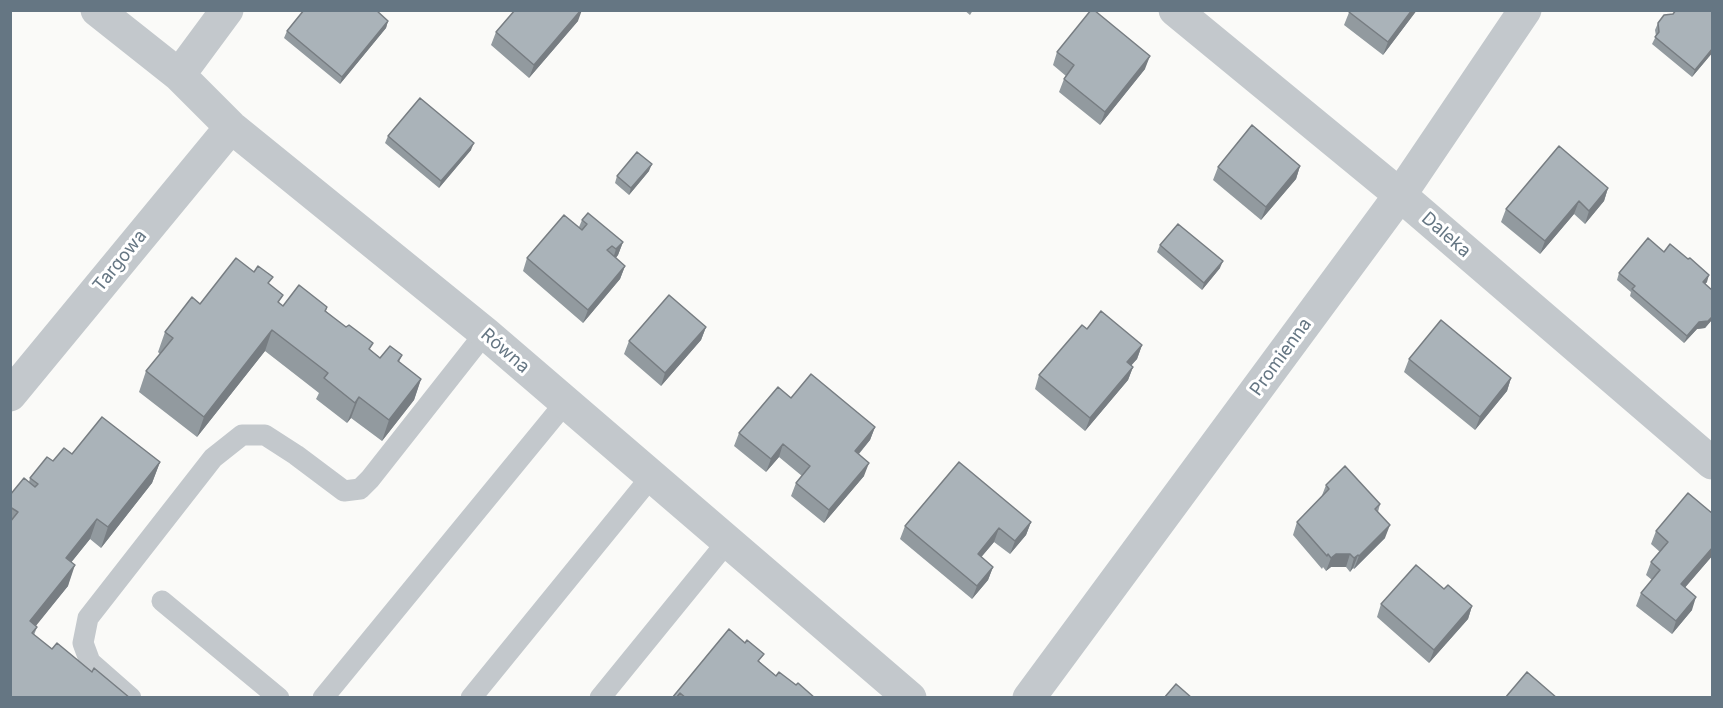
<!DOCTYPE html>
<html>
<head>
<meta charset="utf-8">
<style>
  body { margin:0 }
  #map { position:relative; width:1723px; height:708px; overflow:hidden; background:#fafaf8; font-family:Inter,sans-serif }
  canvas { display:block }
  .frame { position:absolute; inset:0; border:12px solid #657683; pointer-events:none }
</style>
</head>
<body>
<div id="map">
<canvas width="1723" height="708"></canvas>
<div class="frame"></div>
</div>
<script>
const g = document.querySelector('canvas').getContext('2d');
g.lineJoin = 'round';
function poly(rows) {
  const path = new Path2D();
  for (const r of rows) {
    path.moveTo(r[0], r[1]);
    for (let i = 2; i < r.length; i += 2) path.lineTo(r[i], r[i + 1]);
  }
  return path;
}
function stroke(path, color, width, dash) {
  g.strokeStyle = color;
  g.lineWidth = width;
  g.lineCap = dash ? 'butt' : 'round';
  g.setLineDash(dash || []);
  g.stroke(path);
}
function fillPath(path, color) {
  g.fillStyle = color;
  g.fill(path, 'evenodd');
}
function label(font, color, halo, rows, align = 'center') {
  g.font = font + ' Inter,sans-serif';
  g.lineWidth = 6;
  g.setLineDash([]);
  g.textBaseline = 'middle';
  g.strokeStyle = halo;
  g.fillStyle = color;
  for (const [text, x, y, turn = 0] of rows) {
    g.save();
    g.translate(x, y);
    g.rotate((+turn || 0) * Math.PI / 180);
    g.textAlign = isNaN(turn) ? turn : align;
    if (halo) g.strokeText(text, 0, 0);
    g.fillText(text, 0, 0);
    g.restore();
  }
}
stroke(poly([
  [162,601,279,698],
  [131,698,90,662,83,643,88,618,213,458,242,435,265,435,296,455,344,491,360,489,370,479,485,333],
  [323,698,565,403],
  [471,698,651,477],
  [600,698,727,542]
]), '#c3c8cc', 21);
stroke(poly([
  [97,10,179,75,231,127,485,333,910,698],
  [1175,10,1400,195,1712,463],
  [179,75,227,10],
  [10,395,231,127],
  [1029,698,1400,195,1525,10]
]), '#c3c8cc', 33);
fillPath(poly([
  [964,10,973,10,970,15],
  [1350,10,1417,10,1383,55,1344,25],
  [1713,10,1713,52,1692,77,1652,44,1656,36,1655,30,1658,23],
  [388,21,386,28,340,84,284,38,287,31],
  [578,21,529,78,491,45,496,32],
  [1057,52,1145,69,1100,125,1059,92,1064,79,1066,76,1053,65],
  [388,136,471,150,439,188,385,143],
  [1300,166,1296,179,1261,220,1213,180,1218,167],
  [649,171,629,195,615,183,617,176],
  [1608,188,1604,201,1585,224,1574,214,1540,254,1501,222,1506,209],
  [582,220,623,242,618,255,616,258,625,266,620,279,583,323,523,271,527,258,579,227],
  [1160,245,1220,268,1202,290,1157,252],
  [1619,273,1707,282,1705,284,1713,291,1713,318,1711,321,1705,328,1697,329,1684,343,1630,296,1631,292,1617,280],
  [270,285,280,304,283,306,327,307,326,311,380,358,402,355,399,362,421,379,414,400,382,441,351,418,347,423,316,399,319,393,265,351,197,437,139,392,146,371,160,354,158,352,165,332,200,304],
  [706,327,701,340,661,386,624,354,629,341],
  [1087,329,1142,345,1137,359,1131,365,1133,367,1128,380,1085,431,1035,389,1039,375],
  [1409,359,1511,378,1507,391,1475,430,1404,372],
  [791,398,875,427,870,440,859,454,864,476,824,523,791,496,796,483,802,476,779,457,766,472,734,446,739,433],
  [72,454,160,462,152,483,101,548,90,539,71,562,68,586,35,626,37,627,34,635,52,649,92,672,10,698,10,495,29,482,30,478,53,461],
  [1326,485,1380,504,1378,512,1385,538,1354,569,1353,568,1350,572,1346,567,1331,567,1326,571,1323,567,1322,569,1293,535,1297,522,1321,498],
  [1713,514,1713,555,1685,587,1692,610,1672,634,1636,606,1641,593,1652,580,1646,575,1651,562,1660,552,1651,544,1656,531],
  [1031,522,1026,535,1010,554,994,542,981,557,993,567,988,580,972,599,900,539,905,526],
  [1444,589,1472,606,1468,619,1429,663,1377,617,1381,604],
  [729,629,761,663,776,676,796,685,815,698,672,698]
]), '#929a9f');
fillPath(poly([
  [581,10,582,10,578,21,529,78,534,65],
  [1412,10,1417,10,1383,55,1388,42],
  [388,21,386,28,340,84,342,77],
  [1713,48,1713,52,1692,77,1695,70],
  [1150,56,1145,69,1100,125,1105,112],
  [474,143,471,150,439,188,441,181],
  [652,164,649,171,629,195,631,188],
  [1300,166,1296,179,1261,220,1266,207],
  [1608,188,1604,201,1585,224,1589,211],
  [1579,201,1574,214,1540,254,1545,241],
  [623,242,618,255,612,262,616,249],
  [1223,261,1220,268,1202,290,1204,283],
  [625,266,620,279,583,323,588,310],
  [1709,275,1707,282,1700,289,1703,282],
  [1713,316,1711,321,1705,328,1697,329,1684,343,1687,336,1699,322],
  [706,327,701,340,661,386,665,373],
  [272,330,265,351,197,437,204,417],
  [1142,345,1137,359,1123,375,1127,362],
  [1133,367,1128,380,1085,431,1090,418],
  [1511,378,1507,391,1475,430,1480,417],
  [421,379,414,400,382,441,389,420],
  [359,397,351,418,347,423,355,403],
  [875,427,870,440,850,464,855,451],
  [783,444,779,457,766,472,771,459],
  [160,462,152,483,101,548,108,527],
  [869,463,864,476,824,523,829,510],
  [97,519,90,539,58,579,66,558],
  [1031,522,1026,535,1010,554,1015,541],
  [1390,525,1385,538,1354,569,1359,556],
  [999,528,994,542,973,567,978,554],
  [1713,547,1713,555,1677,597,1681,584],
  [1336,554,1350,554,1346,567,1331,567,1326,571,1331,558],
  [1358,555,1353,568,1350,572,1354,558],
  [75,565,68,586,23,642,30,621],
  [993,567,988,580,972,599,977,586],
  [1696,597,1692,610,1672,634,1676,621],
  [1472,606,1468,619,1429,663,1434,650]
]), '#777d82');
const building = poly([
  [304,10,376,10,388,21,342,77,287,31,304,10],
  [515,10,581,10,534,65,496,32,515,10],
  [1091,10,1094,10,1150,56,1105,112,1064,79,1074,65,1057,52,1091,10],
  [1350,10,1412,10,1388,42,1349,12,1350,10],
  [1676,10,1713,10,1713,48,1695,70,1655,37,1659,32,1658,23,1664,15,1673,14,1676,10],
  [420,98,474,143,441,181,388,136,420,98],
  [1252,125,1300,166,1266,207,1218,167,1252,125],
  [1559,146,1608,188,1589,211,1579,201,1545,241,1506,209,1559,146],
  [637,152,652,164,631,188,617,176,637,152],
  [588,213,623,242,616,249,612,246,607,250,625,266,588,310,527,258,564,215,582,230,587,224,582,220,588,213],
  [1178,224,1223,261,1204,283,1160,245,1178,224],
  [1648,238,1664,252,1670,244,1688,259,1690,258,1709,275,1703,282,1713,291,1713,316,1708,321,1699,322,1687,336,1632,289,1635,286,1619,273,1648,238],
  [236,258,254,272,258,266,273,277,268,283,283,295,278,302,283,306,299,285,327,307,325,311,346,327,349,325,373,343,369,349,380,358,390,346,402,355,398,361,421,379,389,420,359,397,355,403,324,378,328,373,272,330,204,417,146,371,173,338,165,332,192,297,200,304,236,258],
  [669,295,706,327,665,373,629,341,669,295],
  [1101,311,1142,345,1127,362,1133,367,1090,418,1039,375,1082,325,1087,329,1101,311],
  [1441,320,1511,378,1480,417,1409,359,1441,320],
  [811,374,875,427,855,451,869,463,829,510,796,483,810,466,783,444,771,459,739,433,778,387,791,398,811,374],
  [102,417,160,462,108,527,97,519,66,558,75,565,30,621,37,627,32,633,52,649,57,643,92,672,94,668,130,698,10,698,10,522,18,512,10,507,10,495,24,478,35,487,38,484,30,478,47,457,53,461,64,448,72,454,102,417],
  [959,462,1031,522,1015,541,999,528,978,554,993,567,977,586,905,526,959,462],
  [1345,466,1380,504,1375,509,1390,525,1359,556,1358,555,1354,558,1350,554,1336,554,1331,558,1328,554,1327,556,1297,522,1329,489,1326,485,1345,466],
  [1688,493,1713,514,1713,547,1681,584,1696,597,1676,621,1641,593,1660,570,1651,562,1668,542,1656,531,1688,493],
  [1416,565,1444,589,1448,585,1472,606,1434,650,1381,604,1416,565],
  [729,629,745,643,747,640,764,654,758,661,776,676,779,672,796,685,798,683,815,698,686,698,680,693,676,698,672,698,729,629],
  [1527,672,1557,698,1505,698,1527,672],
  [1176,684,1192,698,1164,698,1176,684]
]);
fillPath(building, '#aab3b9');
stroke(building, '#777d82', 1.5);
label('18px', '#657683', '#fff', [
  ["Daleka",1446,235,41],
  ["Targowa",120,261,-51],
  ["Równa",505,351,41],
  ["Promienna",1281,357,-54]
]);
</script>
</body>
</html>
